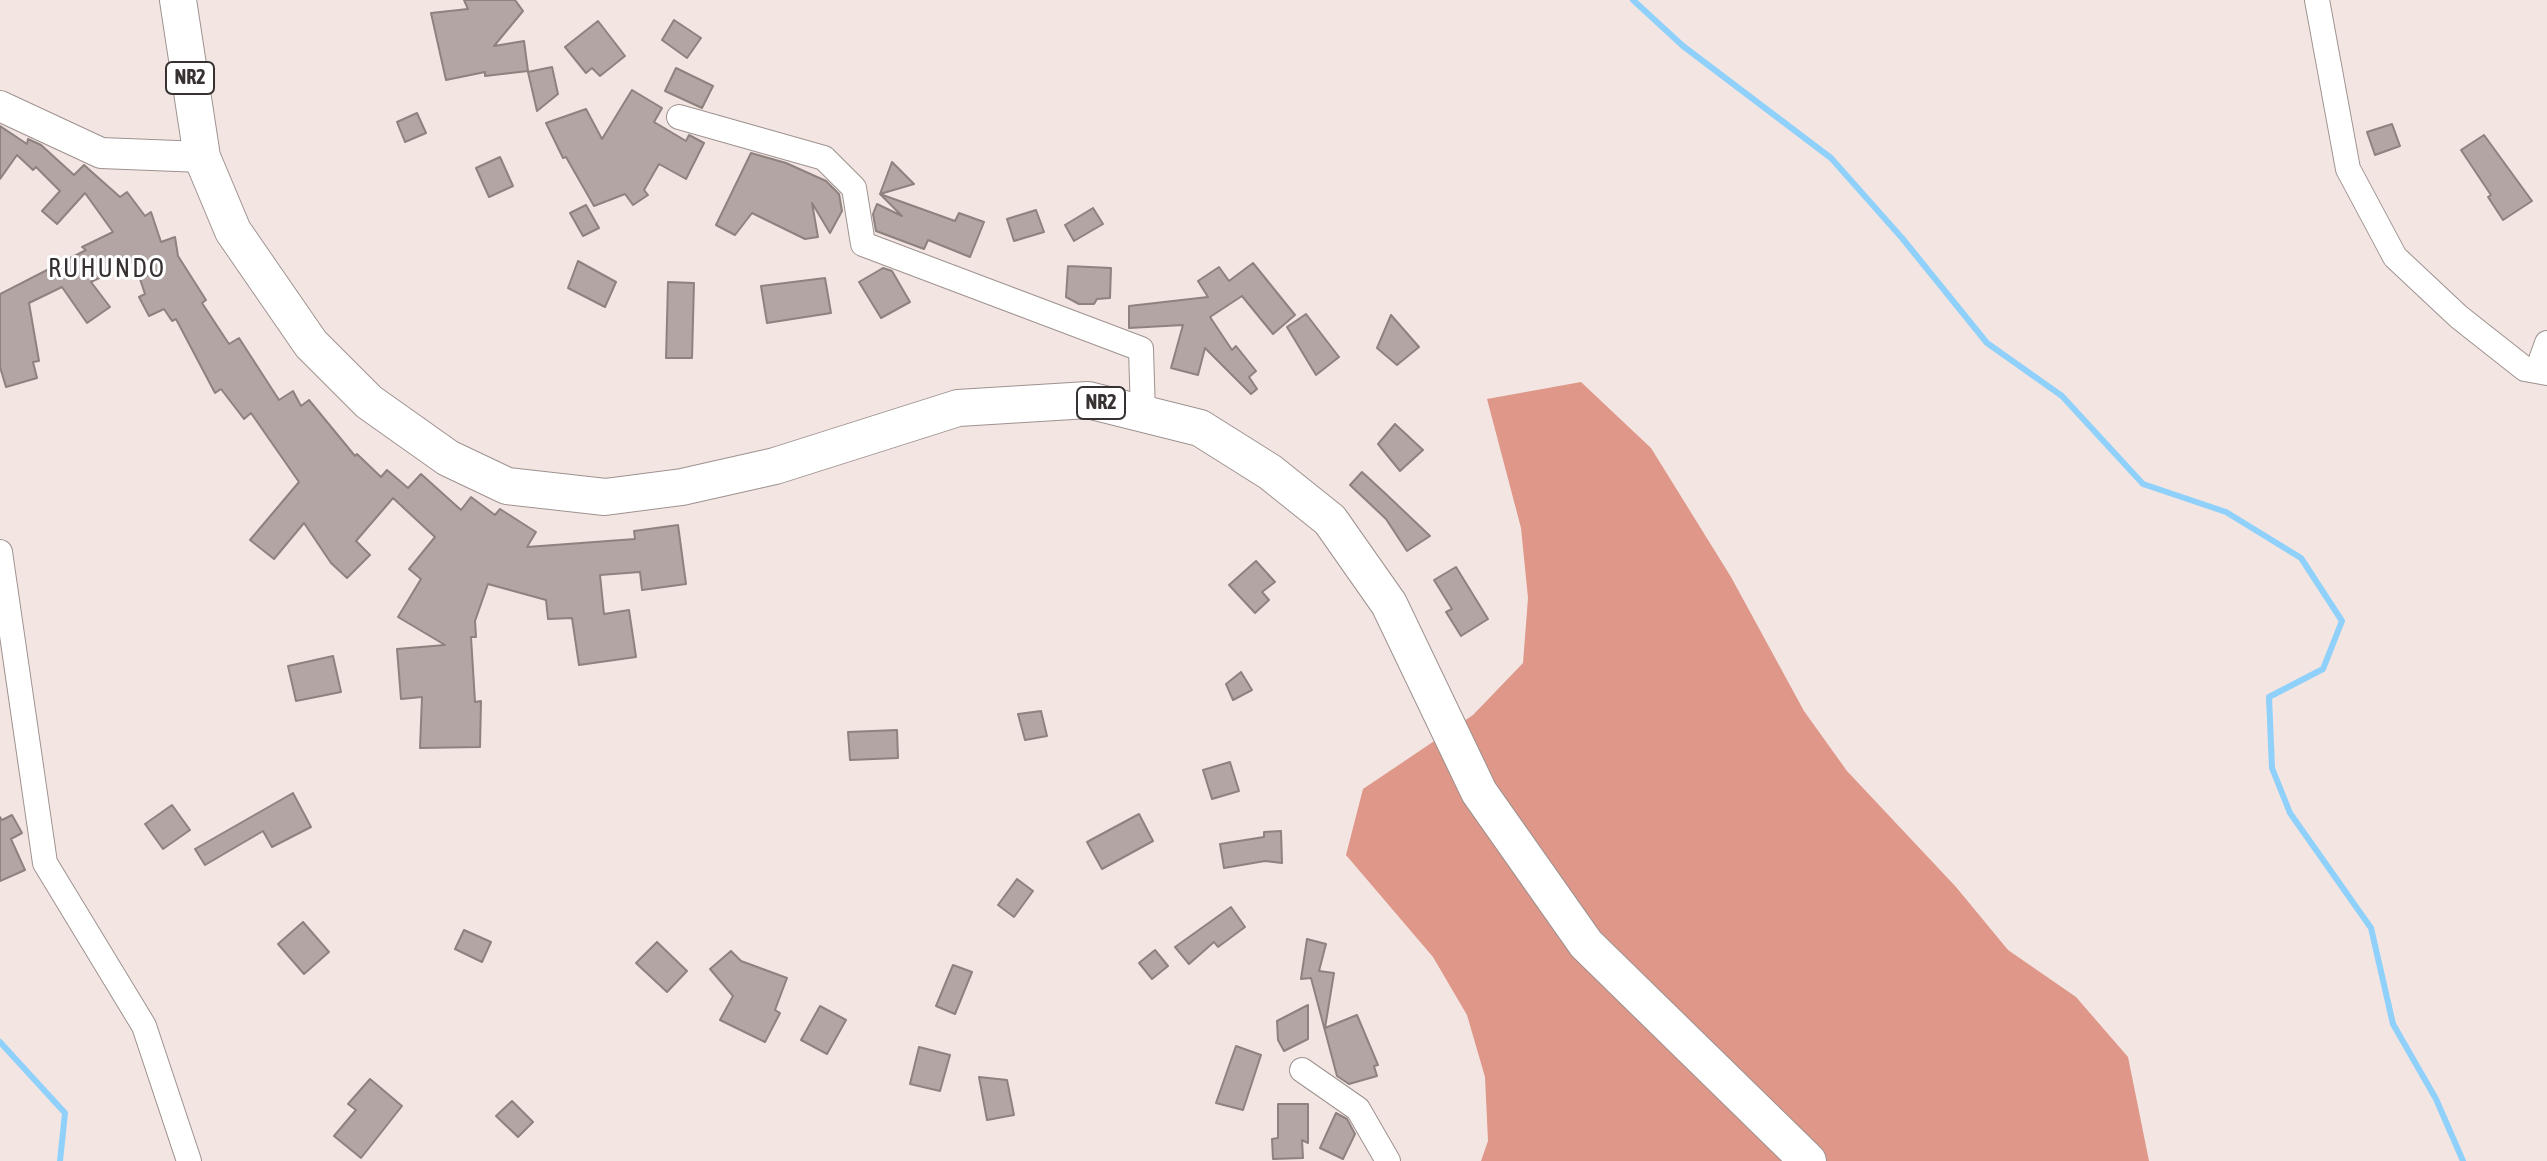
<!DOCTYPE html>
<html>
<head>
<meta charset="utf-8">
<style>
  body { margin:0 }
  canvas { display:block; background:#f2e5e2 }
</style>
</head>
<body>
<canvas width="2547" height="1161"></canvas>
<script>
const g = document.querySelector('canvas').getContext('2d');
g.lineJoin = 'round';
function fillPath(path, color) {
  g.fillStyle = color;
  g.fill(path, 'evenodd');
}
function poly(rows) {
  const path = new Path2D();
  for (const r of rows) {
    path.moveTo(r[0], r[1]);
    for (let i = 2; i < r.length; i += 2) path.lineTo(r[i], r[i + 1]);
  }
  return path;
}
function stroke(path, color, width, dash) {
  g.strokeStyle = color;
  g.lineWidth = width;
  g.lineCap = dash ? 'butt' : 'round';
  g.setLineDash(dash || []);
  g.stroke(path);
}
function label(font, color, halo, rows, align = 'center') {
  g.font = font + ' "Asap Condensed",sans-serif';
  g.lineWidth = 6;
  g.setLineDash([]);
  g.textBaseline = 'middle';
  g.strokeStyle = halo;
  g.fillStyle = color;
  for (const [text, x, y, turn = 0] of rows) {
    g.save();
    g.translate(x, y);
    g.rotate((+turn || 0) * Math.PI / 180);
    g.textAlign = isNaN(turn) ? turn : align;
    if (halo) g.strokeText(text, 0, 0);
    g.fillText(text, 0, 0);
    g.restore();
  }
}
fillPath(poly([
  [1581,382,1651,448,1731,577,1804,711,1847,771,1956,887,2008,950,2076,997,2128,1057,2149,1161,1481,1161,1488,1141,1485,1077,1467,1015,1433,957,1346,855,1363,789,1473,715,1523,663,1528,598,1521,528,1487,399]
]), '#de9788');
stroke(poly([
  [1633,0,1683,46,1831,158,1902,238,1987,343,2062,396,2143,484,2226,512,2301,558,2342,621,2323,669,2269,697,2272,768,2290,813,2371,928,2393,1024,2436,1099,2463,1161],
  [0,1042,65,1113,60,1161]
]), '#90d1fb', 6);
const building = poly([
  [464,0,515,0,523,11,494,46,524,41,528,71,485,76,485,72,446,80,431,13,468,9,464,0],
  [674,20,701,38,687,58,662,40,674,20],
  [598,21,625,56,600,76,592,68,586,73,565,47,598,21],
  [552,67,558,94,537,111,528,72,552,67],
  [676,68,713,86,702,108,665,91,676,68],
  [632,90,662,108,654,122,686,141,689,135,704,143,686,179,659,164,644,190,648,195,633,205,625,194,594,206,566,157,563,158,546,123,586,109,602,139,632,90],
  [417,113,426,133,405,142,397,122,417,113],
  [2392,124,2400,146,2375,155,2367,132,2392,124],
  [0,126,27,144,28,139,41,145,74,175,84,165,120,197,127,192,145,216,151,212,161,242,175,237,178,256,206,300,202,303,229,344,239,338,279,400,293,391,301,406,309,400,355,456,357,454,381,477,387,470,408,488,421,474,461,510,471,497,495,515,500,509,536,532,527,547,635,539,634,531,678,525,686,584,642,590,640,572,600,575,604,614,629,610,636,657,579,665,572,618,548,619,546,600,488,584,475,621,476,637,471,637,475,702,481,701,480,747,420,748,422,697,401,699,397,649,445,645,398,617,421,579,409,569,435,537,393,498,356,541,370,555,347,578,331,563,304,523,274,559,250,540,299,482,251,413,244,419,221,389,215,393,176,319,172,321,164,309,149,316,139,297,145,294,134,261,91,282,110,307,87,323,62,287,29,303,39,361,33,362,37,378,6,387,0,367,0,294,86,250,82,247,113,232,85,193,57,224,42,211,60,191,36,167,33,170,17,155,0,179,0,126],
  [2484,135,2532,201,2503,220,2488,197,2491,195,2461,150,2484,135],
  [751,153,786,163,826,181,839,194,842,211,830,233,812,203,818,237,805,239,752,213,735,235,716,225,751,153],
  [500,157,513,186,489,197,476,168,500,157],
  [892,162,914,184,880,194,892,162],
  [880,194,955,221,959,213,984,222,970,257,928,240,924,249,876,231,873,214,877,204,902,216,880,194],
  [586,205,599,228,583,236,570,213,586,205],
  [1093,208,1103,224,1074,241,1065,225,1093,208],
  [1036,210,1044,232,1014,241,1007,219,1036,210],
  [578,261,616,282,605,307,568,288,578,261],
  [1253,263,1295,315,1273,334,1242,296,1210,317,1232,350,1236,346,1256,371,1249,377,1257,389,1251,394,1205,348,1198,375,1171,368,1183,325,1129,328,1129,306,1208,297,1198,281,1219,267,1229,281,1253,263],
  [1068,266,1111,268,1110,298,1097,299,1094,304,1079,304,1066,297,1068,266],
  [883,268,892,271,910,302,881,318,859,282,883,268],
  [825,278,831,313,767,323,761,286,825,278],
  [668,282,694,283,692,358,666,358,668,282],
  [1306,314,1339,357,1316,375,1287,327,1306,314],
  [1391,315,1419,347,1397,365,1377,348,1391,315],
  [1395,424,1423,450,1400,471,1378,444,1395,424],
  [1362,472,1388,496,1430,536,1407,551,1386,519,1350,485,1362,472],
  [1256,561,1275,582,1262,592,1269,600,1255,613,1229,585,1256,561],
  [1456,567,1488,619,1461,636,1446,612,1452,609,1434,580,1456,567],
  [333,656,341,692,296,701,288,666,333,656],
  [1241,672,1252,690,1233,700,1226,684,1241,672],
  [1041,711,1047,736,1025,740,1018,714,1041,711],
  [897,730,898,758,850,760,848,732,897,730],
  [1230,762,1239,791,1212,799,1203,770,1230,762],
  [293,793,311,827,272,847,263,831,205,865,195,849,293,793],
  [172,805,190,830,163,849,145,824,172,805],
  [1139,814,1153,841,1102,869,1087,842,1139,814],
  [12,815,22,833,11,839,25,870,0,881,0,817,2,820,12,815],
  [1281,831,1282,863,1265,861,1224,868,1220,844,1264,837,1264,832,1281,831],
  [1017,879,1033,891,1014,917,998,905,1017,879],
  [1231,907,1245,927,1218,947,1214,942,1189,964,1175,947,1231,907],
  [303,922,329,952,304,974,278,944,303,922],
  [464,930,491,942,482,962,455,949,464,930],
  [1307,939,1326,944,1319,971,1334,973,1325,1028,1357,1015,1378,1065,1374,1066,1377,1076,1349,1084,1337,1076,1311,978,1301,979,1307,939],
  [657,942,687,971,667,992,636,963,657,942],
  [1155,950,1168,966,1152,979,1139,963,1155,950],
  [731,951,741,961,787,978,775,1010,780,1013,765,1042,720,1020,733,996,710,969,731,951],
  [953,965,972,972,955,1014,936,1006,953,965],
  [1308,1005,1308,1039,1284,1051,1278,1040,1277,1021,1308,1005],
  [820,1006,846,1020,827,1054,801,1040,820,1006],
  [1236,1046,1261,1055,1243,1110,1216,1103,1236,1046],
  [919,1047,950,1055,940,1091,910,1084,919,1047],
  [979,1077,1007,1080,1014,1115,987,1120,979,1077],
  [370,1079,402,1106,361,1158,334,1136,356,1110,348,1104,370,1079],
  [512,1101,533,1122,518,1137,496,1116,512,1101],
  [1278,1104,1308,1104,1308,1143,1302,1140,1303,1158,1273,1159,1272,1139,1278,1138,1278,1104],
  [1336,1113,1347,1119,1355,1134,1343,1159,1320,1148,1336,1113]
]);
fillPath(building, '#b2a5a3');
stroke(building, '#8e827f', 2);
const minor = poly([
  [2317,0,2348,169,2395,257,2459,317,2525,369,2547,373],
  [679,117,824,158,854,188,863,244,1141,349,1143,414],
  [2537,371,2547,343],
  [0,552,45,863,144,1026,189,1161],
  [1302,1070,1358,1109,1388,1161]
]);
const major = poly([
  [0,106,101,153,202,157]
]);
const highway = poly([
  [178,0,202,157,233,231,311,344,369,402,448,458,507,486,605,497,682,487,775,466,958,408,1088,400,1200,428,1270,472,1330,520,1389,604,1479,792,1586,944,1808,1161]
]);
stroke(minor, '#9e928f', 26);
stroke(major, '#9e928f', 32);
stroke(highway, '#9e928f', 38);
stroke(minor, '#fff', 24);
stroke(major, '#fff', 30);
stroke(highway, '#fff', 36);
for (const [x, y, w] of [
  [190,78,48],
  [1101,403,48]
]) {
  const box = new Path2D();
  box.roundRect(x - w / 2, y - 16, w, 32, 6);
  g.fillStyle = '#fff';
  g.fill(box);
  stroke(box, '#373231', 2);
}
label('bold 20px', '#373231', null, [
  ["NR2",190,78],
  ["NR2",1101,403]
]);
g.letterSpacing = '2px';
label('26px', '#373231', '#fff', [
  ["RUHUNDO",107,269]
]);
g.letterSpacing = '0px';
</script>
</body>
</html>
